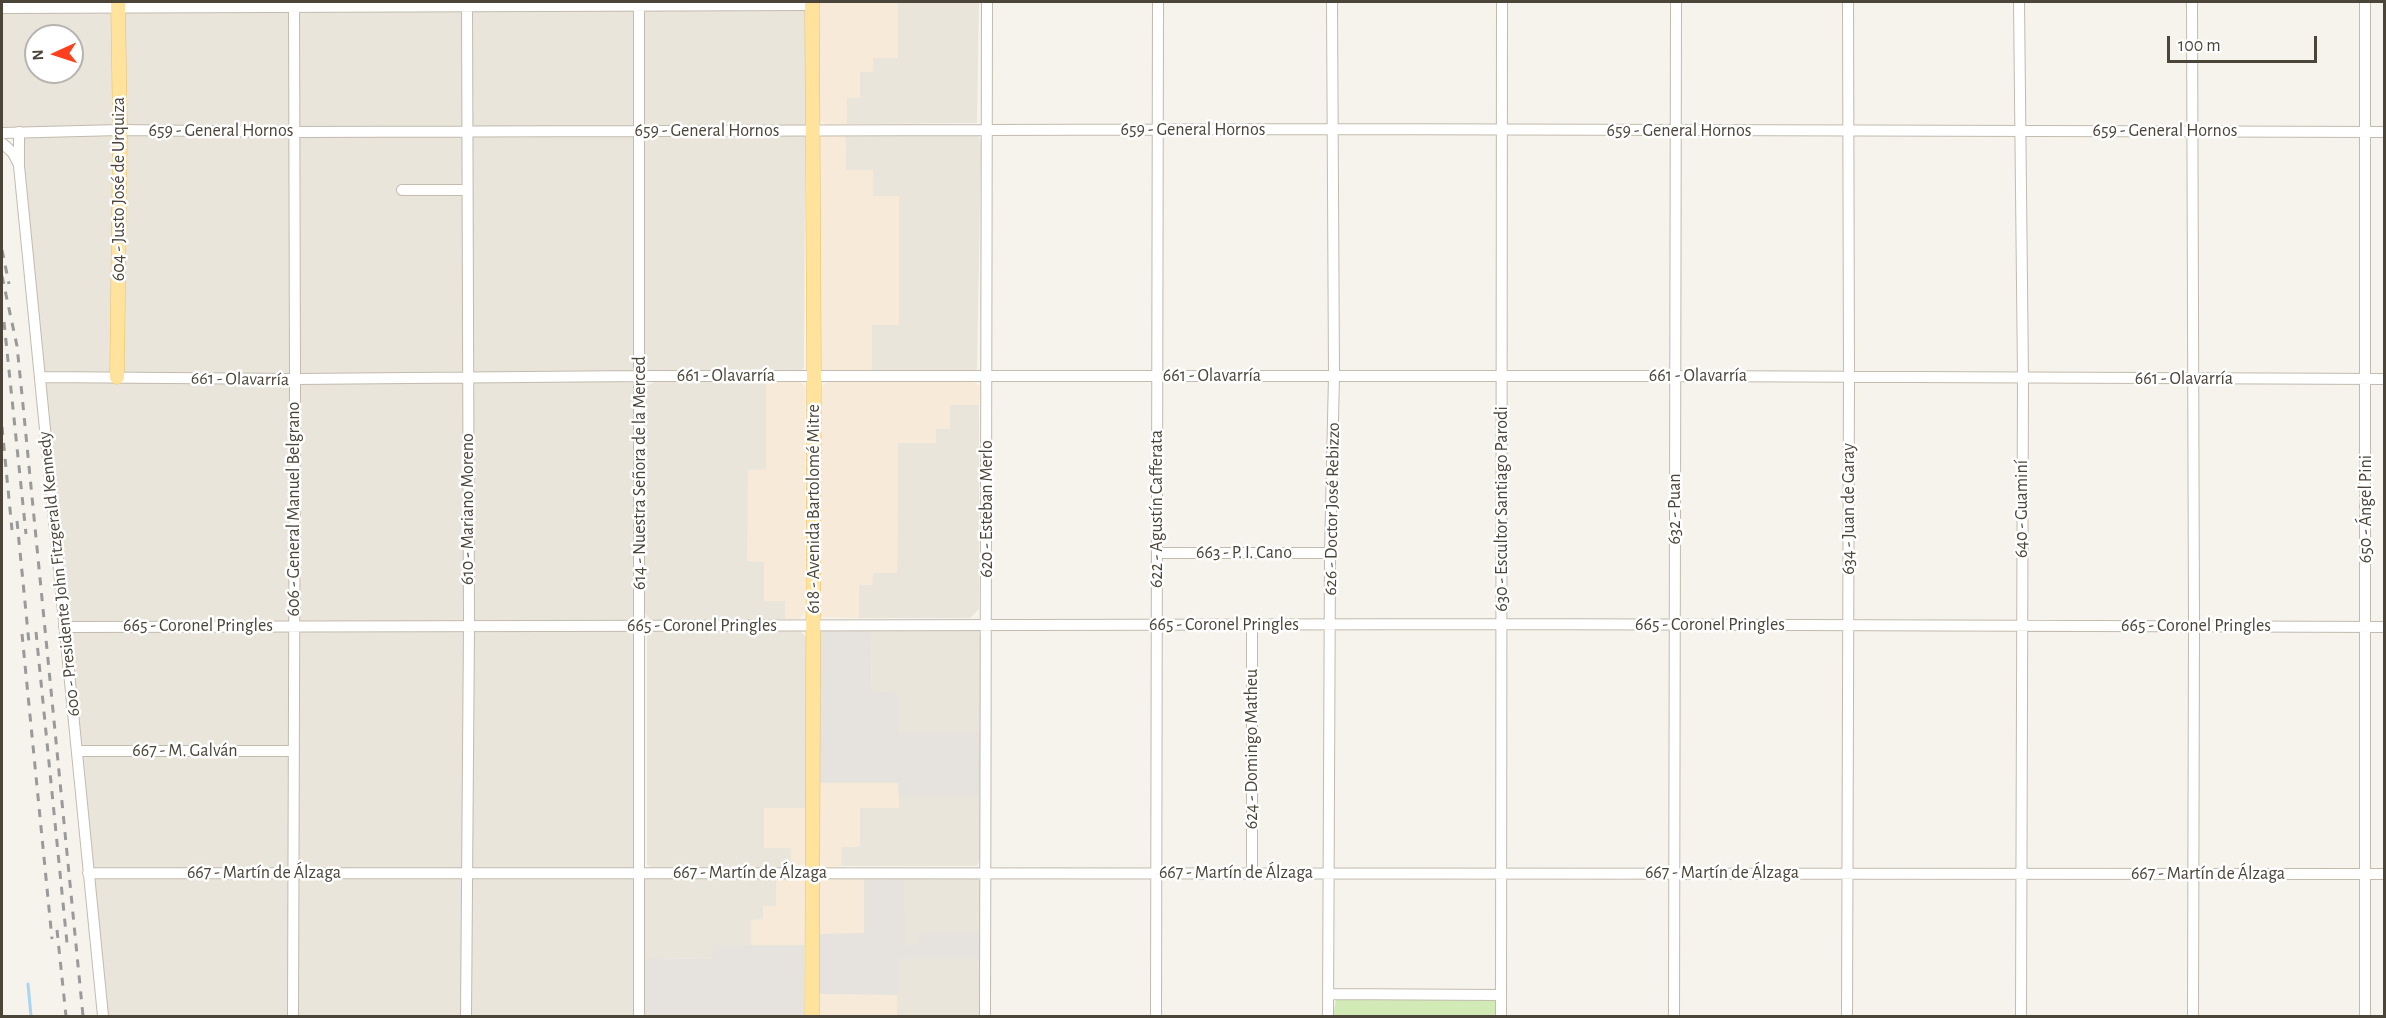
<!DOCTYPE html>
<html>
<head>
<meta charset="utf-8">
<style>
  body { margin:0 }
  #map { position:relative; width:2386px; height:1018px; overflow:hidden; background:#f6f3ec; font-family:"Alegreya Sans",sans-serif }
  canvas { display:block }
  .frame { position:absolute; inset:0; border:3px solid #4b4439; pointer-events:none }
  .north { position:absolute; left:24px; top:24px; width:60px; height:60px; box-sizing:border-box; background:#fff; border:2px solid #b7b4b0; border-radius:50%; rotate:267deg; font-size:16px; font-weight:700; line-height:24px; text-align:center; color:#4b4439 }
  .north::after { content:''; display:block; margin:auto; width:21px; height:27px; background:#fc3f1d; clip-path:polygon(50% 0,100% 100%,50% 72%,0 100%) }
  .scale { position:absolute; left:2167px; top:36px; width:150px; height:27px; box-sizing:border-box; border:3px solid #4b4439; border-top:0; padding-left:8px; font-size:18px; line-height:21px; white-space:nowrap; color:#4b4439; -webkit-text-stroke:4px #fff; paint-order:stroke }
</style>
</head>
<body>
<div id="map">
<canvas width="2386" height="1018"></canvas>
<div class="frame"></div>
<div class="north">N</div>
<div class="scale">100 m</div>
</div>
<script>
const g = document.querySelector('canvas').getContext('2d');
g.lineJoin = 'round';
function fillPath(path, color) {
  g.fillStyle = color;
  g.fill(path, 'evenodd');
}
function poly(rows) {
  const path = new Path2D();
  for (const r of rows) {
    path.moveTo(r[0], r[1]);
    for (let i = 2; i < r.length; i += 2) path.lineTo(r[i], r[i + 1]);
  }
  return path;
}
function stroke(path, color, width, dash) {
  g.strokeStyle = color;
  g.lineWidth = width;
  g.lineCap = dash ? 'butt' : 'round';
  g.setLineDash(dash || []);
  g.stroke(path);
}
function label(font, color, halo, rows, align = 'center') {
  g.font = font + ' "Alegreya Sans",sans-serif';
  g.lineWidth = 5;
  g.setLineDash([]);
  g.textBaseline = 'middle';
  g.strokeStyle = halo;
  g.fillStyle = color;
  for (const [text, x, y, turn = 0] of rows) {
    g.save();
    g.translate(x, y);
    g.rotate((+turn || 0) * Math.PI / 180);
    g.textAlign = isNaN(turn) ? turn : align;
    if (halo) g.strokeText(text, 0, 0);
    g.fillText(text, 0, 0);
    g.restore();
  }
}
fillPath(poly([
  [2,2,806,2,804,368,801,371,635,370,633,1016,107,1016,21,147,22,127,3,127],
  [36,36,72,36,72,72,36,72],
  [898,2,979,2,977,123,847,124,846,98,860,98,860,72,873,58,898,58],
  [845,134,975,134,979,137,981,143,977,369,973,371,872,372,872,325,899,325,899,196,873,196,846,170],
  [654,382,766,382,766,470,748,470,748,561,764,561,764,601,785,601,785,619,651,620,645,614,644,388],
  [950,405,979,405,979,609,970,618,859,618,859,585,872,573,897,572,898,443,936,443,936,429],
  [798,628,806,637,806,808,765,808,791,848,791,867,651,867,647,865,647,630],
  [872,628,979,630,980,636,980,733,898,733,871,692],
  [899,797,980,797,980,859,977,866,841,866,841,847,860,847,860,808,899,808],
  [776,876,776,906,763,920,751,920,751,945,713,945,713,959,645,958,645,880,647,877],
  [904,878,978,879,980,883,980,933,918,933,917,945,904,945],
  [897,959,980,959,979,1016,897,1016]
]), '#eae5da');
fillPath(poly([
  [819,2,898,2,898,58,873,58,873,72,860,72,860,98,847,98,847,124,828,125,820,121],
  [822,134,845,134,846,170,873,170,873,196,899,196,899,325,872,325,872,372,824,372,818,366,820,137],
  [972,381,980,386,979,405,950,405,950,429,936,429,936,443,898,443,897,573,873,573,872,585,859,585,859,618,822,617,819,614,820,387,828,382],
  [766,382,800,382,805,386,805,612,799,619,785,619,785,601,764,601,764,562,747,561,748,470,766,469],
  [818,783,899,783,899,808,860,808,860,847,842,847,841,866,824,867,818,861],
  [764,808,806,808,806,860,803,865,791,867,791,848,764,848],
  [776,876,796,876,803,879,805,882,804,945,751,945,751,920,763,919,763,906,776,906],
  [825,878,864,878,864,934,818,934,818,883],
  [817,994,897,995,897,1016,817,1016]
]), '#f7ead8');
fillPath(poly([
  [872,628,871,691,898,692,898,733,980,733,980,797,899,797,898,783,818,783,819,634,821,631],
  [864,878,904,878,905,945,917,945,917,933,980,933,980,959,897,959,897,995,817,994,818,934,864,933],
  [713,945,804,945,804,1016,645,1016,645,958,712,959]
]), '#e6e2dd');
fillPath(poly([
  [1342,999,1496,999,1496,1016,1333,1016,1336,1000]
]), '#d2eab5');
stroke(poly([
  [28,984,31,1016]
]), '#a9d4f2', 3);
const minor = poly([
  [639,2,639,1016],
  [2019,2,2023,378,2021,1016],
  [2192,2,2194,626,2193,1016],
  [2,8,812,5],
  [19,132,19,166,103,1016],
  [2,133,120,130,295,132,1333,129,2384,132],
  [2,143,13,153,18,163],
  [402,190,467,190],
  [40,377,295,379,640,376,1675,376,2384,379],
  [1157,553,1330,553],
  [1252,626,1252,872],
  [64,627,1503,624,2384,627],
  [77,751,293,751],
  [88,873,2384,874],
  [1328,994,1501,995],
  [293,1016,295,379,294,2],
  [466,1016,469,626,467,2],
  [985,1016,987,2],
  [1156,1016,1158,2],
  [1328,1016,1330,553,1334,376,1332,2],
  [1501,1016,1502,2],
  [1674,1016,1676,2],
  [1847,1016,1849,376,1848,2],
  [2365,1016,2365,2]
]);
const major = poly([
  [117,377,120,130,118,2],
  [812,1016,814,376,812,2]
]);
stroke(minor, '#c2bbae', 12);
stroke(major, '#e6c16a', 15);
stroke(minor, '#fff', 10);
stroke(major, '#ffe39c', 14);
stroke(poly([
  [2,250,9,284],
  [2,276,17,346,22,395,83,1016],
  [4,322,26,534],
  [2,427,12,530],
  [17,521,29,643],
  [36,632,67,943],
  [22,634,52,939],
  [57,930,66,1016]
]), '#9a9a9a', 3, [8, 8]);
label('18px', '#4b4439', '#fff', [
  ["659 - General Hornos",1193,130],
  ["659 - General Hornos",221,131],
  ["659 - General Hornos",707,131],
  ["659 - General Hornos",1679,131],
  ["659 - General Hornos",2165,131],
  ["604 - Justo José de Urquiza",119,189,-90],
  ["661 - Olavarría",726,376],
  ["661 - Olavarría",1212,376],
  ["661 - Olavarría",1698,376],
  ["661 - Olavarría",240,379,1],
  ["661 - Olavarría",2184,379],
  ["614 - Nuestra Señora de la Merced",640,473,-90],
  ["606 - General Manuel Belgrano",294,509,-90],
  ["610 - Mariano Moreno",468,509,-90],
  ["618 - Avenida Bartolomé Mitre",814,509,-90],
  ["620 - Esteban Merlo",987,509,-90],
  ["622 - Agustín Cafferata",1157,509,-90],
  ["626 - Doctor José Rebizzo",1332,509,-89],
  ["630 - Escultor Santiago Parodi",1502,509,-90],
  ["632 - Puan",1675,509,-90],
  ["634 - Juan de Garay",1849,509,-90],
  ["640 - Guaminí",2022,509,-90],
  ["650 - Ángel Pini",2366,509,-90],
  ["663 - P. I. Cano",1244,553],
  ["600 - Presidente John Fitzgerald Kennedy",59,574,-96],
  ["665 - Coronel Pringles",1224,625],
  ["665 - Coronel Pringles",1710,625],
  ["665 - Coronel Pringles",198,626],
  ["665 - Coronel Pringles",702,626],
  ["665 - Coronel Pringles",2196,626],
  ["624 - Domingo Matheu",1252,749,-90],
  ["667 - M. Galván",185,751],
  ["667 - Martín de Álzaga",264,873],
  ["667 - Martín de Álzaga",750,873],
  ["667 - Martín de Álzaga",1236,873],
  ["667 - Martín de Álzaga",1722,873],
  ["667 - Martín de Álzaga",2208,874]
]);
</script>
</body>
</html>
